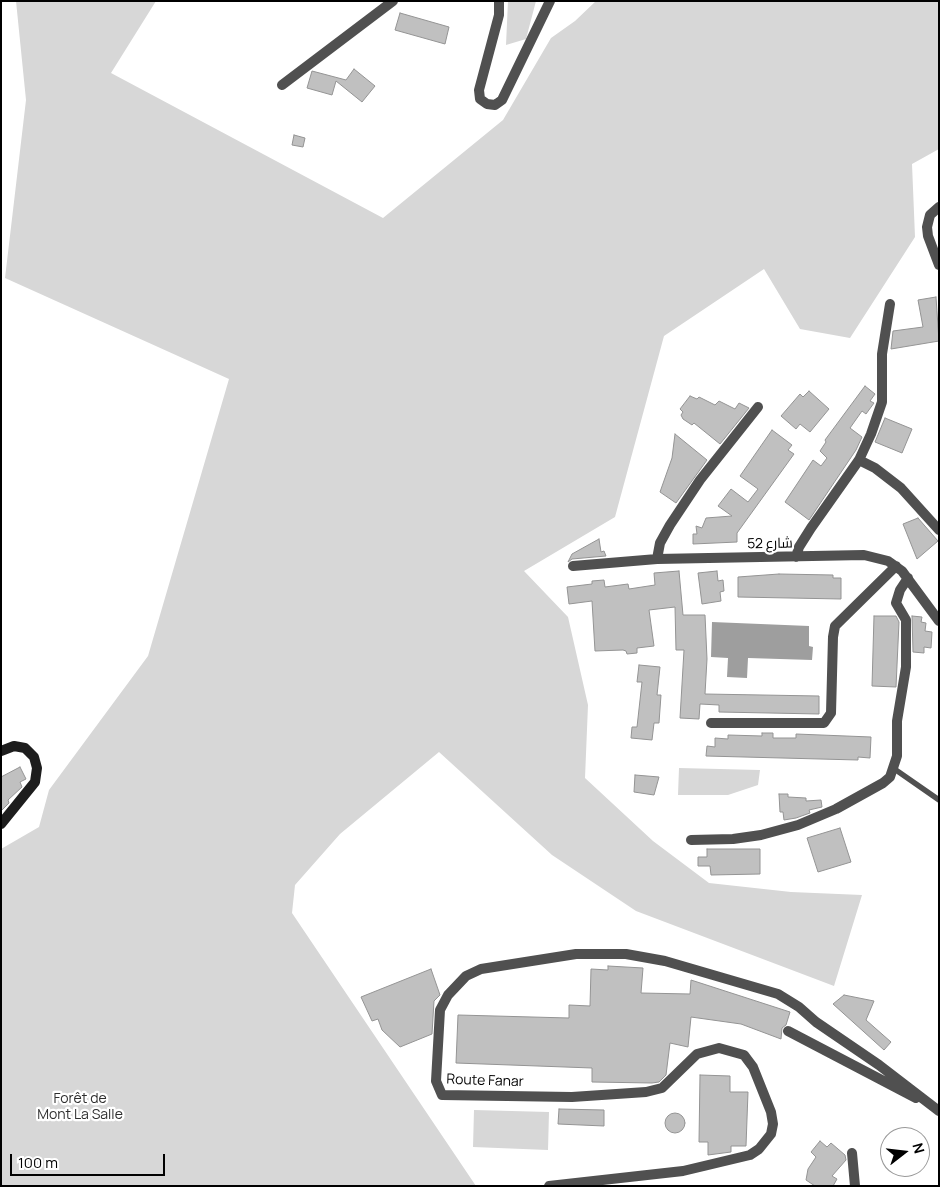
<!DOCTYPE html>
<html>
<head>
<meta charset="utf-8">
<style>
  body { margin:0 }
  #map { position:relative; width:940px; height:1187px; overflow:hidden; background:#fff; font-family:Manrope,sans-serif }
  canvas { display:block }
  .frame { position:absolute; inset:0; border:2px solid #000; pointer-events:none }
  .north { position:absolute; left:880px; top:1127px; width:50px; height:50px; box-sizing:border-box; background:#fff; border:1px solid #999; border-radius:50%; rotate:74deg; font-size:14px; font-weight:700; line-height:20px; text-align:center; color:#000 }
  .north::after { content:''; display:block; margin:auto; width:18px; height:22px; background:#000; clip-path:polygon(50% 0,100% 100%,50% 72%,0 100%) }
  .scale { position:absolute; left:10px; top:1154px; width:155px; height:22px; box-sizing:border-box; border:2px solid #000; border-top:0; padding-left:6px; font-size:15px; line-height:18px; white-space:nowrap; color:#000; -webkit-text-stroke:4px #fff; paint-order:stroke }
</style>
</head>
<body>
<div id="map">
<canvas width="940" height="1187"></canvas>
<div class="frame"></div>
<div class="north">N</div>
<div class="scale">100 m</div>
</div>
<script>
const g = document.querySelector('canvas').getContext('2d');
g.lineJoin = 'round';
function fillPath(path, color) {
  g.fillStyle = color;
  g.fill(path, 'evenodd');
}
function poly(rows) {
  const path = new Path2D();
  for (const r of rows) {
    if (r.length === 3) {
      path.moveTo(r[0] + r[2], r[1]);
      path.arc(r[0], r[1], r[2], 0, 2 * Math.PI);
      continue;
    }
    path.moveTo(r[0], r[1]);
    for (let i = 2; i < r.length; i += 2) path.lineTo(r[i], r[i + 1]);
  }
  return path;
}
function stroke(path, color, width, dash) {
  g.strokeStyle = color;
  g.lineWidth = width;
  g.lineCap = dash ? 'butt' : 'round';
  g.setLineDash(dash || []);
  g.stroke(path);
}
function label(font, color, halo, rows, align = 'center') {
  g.font = font + ' Manrope,Cairo,sans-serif';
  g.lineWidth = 4.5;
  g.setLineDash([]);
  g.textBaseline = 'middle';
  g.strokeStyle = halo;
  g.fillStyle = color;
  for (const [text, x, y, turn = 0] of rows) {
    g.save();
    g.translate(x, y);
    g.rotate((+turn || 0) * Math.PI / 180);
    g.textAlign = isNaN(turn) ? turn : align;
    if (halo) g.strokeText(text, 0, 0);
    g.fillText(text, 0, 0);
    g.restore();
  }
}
fillPath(poly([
  [16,1,156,1,111,73,383,218,503,120,551,38,575,21,596,1,939,1,939,149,912,164,915,237,850,338,800,329,764,269,664,336,615,517,524,571,568,617,588,705,585,778,653,841,709,883,791,892,862,895,834,986,636,911,552,855,439,752,340,834,295,885,292,913,476,1186,1,1186,1,849,39,827,49,790,148,656,229,379,5,278,26,100],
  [508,1,536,1,526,39,506,45],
  [679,768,760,770,758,785,728,795,678,795],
  [474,1110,549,1112,548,1150,473,1147]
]), '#d7d7d7');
fillPath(poly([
  [712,622,809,626,809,646,813,647,812,660,748,658,747,678,727,677,728,658,711,657]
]), '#9e9e9e');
const building = poly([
  [400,13,449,27,445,44,395,30,400,13],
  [354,69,375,86,362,102,336,81,332,95,307,88,312,71,346,80,354,69],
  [294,135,305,138,303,147,292,145,294,135],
  [936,297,939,341,891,349,893,331,923,327,918,300,936,297],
  [865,386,875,394,870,401,874,403,866,414,862,411,850,428,862,437,856,450,809,520,785,502,813,460,821,466,827,458,820,451,826,442,825,440,865,386],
  [809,391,829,409,810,432,800,424,796,429,781,416,800,394,803,397,809,391],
  [690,396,697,399,699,397,715,405,719,401,735,409,739,403,749,408,720,444,694,423,692,425,683,419,681,415,683,412,680,409,690,396],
  [885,418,912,429,902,453,875,442,885,418],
  [772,430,792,445,788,450,794,454,737,533,737,542,693,544,693,534,697,534,696,526,702,528,706,518,732,516,718,506,731,489,748,502,758,489,740,476,772,430],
  [675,434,707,460,676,503,660,492,672,458,675,434],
  [918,518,938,541,917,559,903,524,918,518],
  [599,539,601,552,604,551,606,556,572,559,568,562,572,554,599,539],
  [679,571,683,615,705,615,707,659,705,694,819,696,819,714,719,712,719,705,700,704,699,719,680,718,684,650,676,650,675,607,649,610,654,646,637,648,637,653,627,654,626,651,623,650,595,651,592,601,569,604,567,587,592,584,592,581,604,580,605,587,628,584,629,589,655,585,654,573,679,571],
  [717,571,718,581,723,580,724,591,720,592,721,601,702,604,698,573,717,571],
  [779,574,833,575,833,578,841,578,841,599,738,597,738,577,779,574],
  [874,616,896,616,899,622,896,687,872,686,874,616],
  [912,616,922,617,921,622,926,623,925,631,932,632,931,648,924,647,924,653,913,652,912,616],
  [639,665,660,667,657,695,661,695,659,723,654,723,652,740,631,738,632,727,637,727,642,682,637,682,639,665],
  [762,733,773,733,773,738,796,738,796,734,871,737,870,758,858,757,858,760,706,756,707,746,715,747,715,738,728,739,728,735,762,736,762,733],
  [20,767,26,779,20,782,22,787,8,800,9,803,1,811,1,777,20,767],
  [635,775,659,777,654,795,634,792,635,775],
  [779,794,788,794,788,797,806,798,806,801,821,800,822,807,809,810,810,813,796,818,784,820,783,812,780,812,779,794],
  [840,828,851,862,818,872,807,838,840,828],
  [707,849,760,849,760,874,711,875,710,866,698,866,698,857,707,857,707,849],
  [608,966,643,968,641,993,690,994,691,980,790,1012,786,1025,782,1028,781,1039,741,1024,691,1017,688,1047,670,1043,666,1075,659,1082,652,1083,592,1082,592,1068,456,1063,458,1015,569,1018,569,1005,590,1006,591,969,608,970,608,966],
  [431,969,440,995,434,1001,432,1034,400,1047,382,1030,378,1019,372,1021,361,997,431,969],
  [844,995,874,1001,866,1020,891,1042,884,1050,833,1004,844,995],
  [700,1075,730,1076,730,1092,748,1092,746,1146,731,1146,731,1152,708,1155,708,1142,699,1142,700,1075],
  [559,1109,604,1110,604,1126,558,1124,559,1109],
  [675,1123,10],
  [820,1141,827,1147,831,1143,845,1155,846,1160,832,1176,837,1179,833,1186,815,1186,806,1180,808,1169,816,1157,811,1152,820,1141]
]);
fillPath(building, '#c0c0c0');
stroke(building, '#949494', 1);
stroke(poly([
  [893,768,939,800]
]), '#505050', 5.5);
stroke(poly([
  [499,1,499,15,479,90,480,99,487,104,495,105,502,100,550,1],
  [282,85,393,1],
  [939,207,930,215,927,227,928,236,939,265],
  [859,460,875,468,901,488,939,530],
  [796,557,799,547,811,528,859,460,871,434,882,402,882,354,890,304],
  [657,559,660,543,670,525,700,480,758,407],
  [573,566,657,559,864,555,888,561,902,571,939,621],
  [711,723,824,723,831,713,833,637,835,626,896,566],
  [691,840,733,839,761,835,798,825,836,809,883,783,890,777,897,756,897,721,906,667,906,620,896,603,900,590,908,578],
  [788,1031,916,1098],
  [852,1153,855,1186],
  [549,1186,683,1171,750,1155,759,1149,771,1134,773,1124,771,1112,753,1067,744,1055,719,1048,697,1054,662,1088,646,1092,572,1097,442,1095,436,1081,440,1010,448,995,466,976,481,969,576,954,626,954,665,961,778,994,799,1007,816,1022,879,1065,939,1111]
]), '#505050', 10);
stroke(poly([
  [1,751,14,746,25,748,34,757,37,768,35,782,1,824]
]), '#1d1d1d', 10);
label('14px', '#000', '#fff', [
  ["شارع 52",770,544,-1],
  ["Route Fanar",485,1081,2]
]);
label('14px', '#2e2e2e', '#fff', [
  ["Forêt de",80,1099],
  ["Mont La Salle",80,1115]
]);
</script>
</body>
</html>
